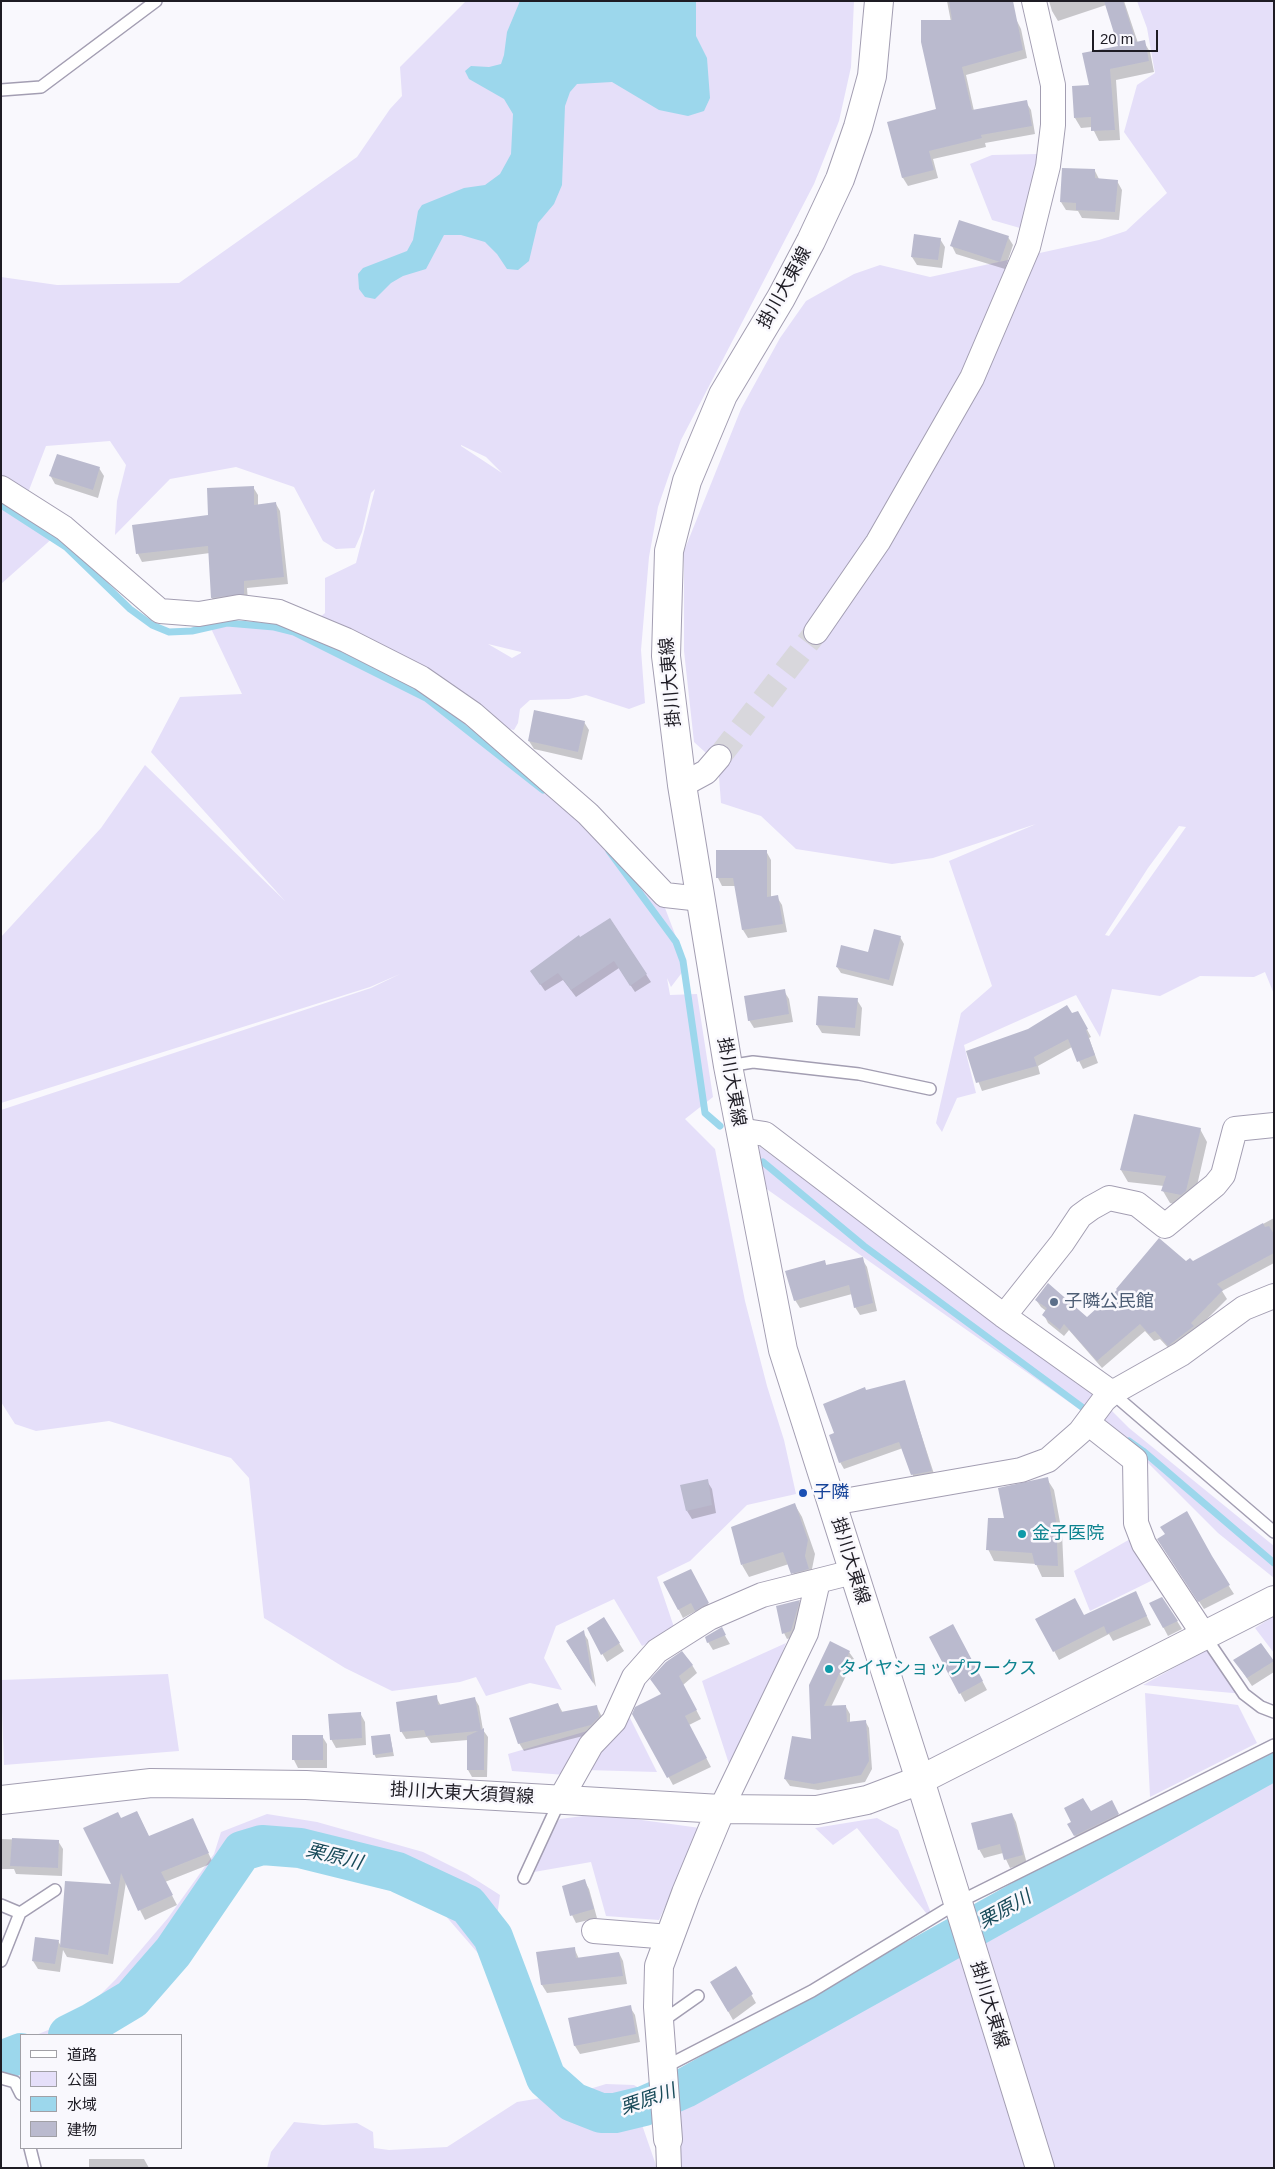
<!DOCTYPE html>
<html>
<head>
<meta charset="utf-8">
<style>
  body { margin:0 }
  #map { position:relative; width:1275px; height:2169px; overflow:hidden; background:#f9f8fd; font-family:Arial,"Noto Sans JP",sans-serif }
  canvas { display:block }
  .frame { position:absolute; inset:0; border:2px solid #1e1c24; pointer-events:none }
  .legend { position:absolute; left:20px; top:2034px; width:162px; height:115px; box-sizing:border-box; background:#f9f8fd; border:1px solid #a1a0a6; margin:0; padding:6px 9px; list-style:none; font-size:15px; color:#1e1c24 }
  .legend li { display:flex; align-items:center; gap:10px; height:25px }
  .legend b { width:25px; border:1px solid #a1a0a6 }
  .scale { position:absolute; left:1092px; top:30px; width:66px; height:22px; box-sizing:border-box; border:2px solid #1e1c24; border-top:0; padding-left:6px; font-size:15px; line-height:18px; white-space:nowrap; color:#1e1c24; -webkit-text-stroke:4px #f9f8fd; paint-order:stroke }
</style>
</head>
<body>
<div id="map">
<canvas width="1275" height="2169"></canvas>
<div class="frame"></div>
<ul class="legend">
<li><b style="height:6px;background:#fff"></b>道路</li>
<li><b style="height:14px;background:#e5dff9"></b>公園</li>
<li><b style="height:14px;background:#9cd7ec"></b>水域</li>
<li><b style="height:14px;background:#babace"></b>建物</li>
</ul>
<div class="scale">20 m</div>
</div>
<script>
const g = document.querySelector('canvas').getContext('2d');
g.lineJoin = 'round';
function fillPath(path, color) {
  g.fillStyle = color;
  g.fill(path, 'evenodd');
}
function poly(rows) {
  const path = new Path2D();
  for (const r of rows) {
    path.moveTo(r[0], r[1]);
    for (let i = 2; i < r.length; i += 2) path.lineTo(r[i], r[i + 1]);
  }
  return path;
}
function stroke(path, color, width, dash) {
  g.strokeStyle = color;
  g.lineWidth = width;
  g.lineCap = dash ? 'butt' : 'round';
  g.setLineDash(dash || []);
  g.stroke(path);
}
function label(font, color, halo, rows, align = 'center') {
  g.font = font + ' Arial,"Noto Sans JP",sans-serif';
  g.lineWidth = 5;
  g.setLineDash([]);
  g.textBaseline = 'middle';
  g.strokeStyle = halo;
  g.fillStyle = color;
  for (const [text, x, y, turn = 0] of rows) {
    g.save();
    g.translate(x, y);
    g.rotate((+turn || 0) * Math.PI / 180);
    g.textAlign = isNaN(turn) ? turn : align;
    if (halo) g.strokeText(text, 0, 0);
    g.fillText(text, 0, 0);
    g.restore();
  }
}
fillPath(poly([
  [466,1,854,1,851,67,839,121,814,184,681,440,658,507,649,557,641,650,645,703,629,709,586,695,569,699,530,700,520,709,518,723,514,730,509,729,535,767,540,792,583,807,662,900,687,966,671,987,667,978,670,995,697,994,713,1097,685,1119,715,1149,745,1301,767,1386,784,1440,796,1494,747,1505,690,1561,657,1577,675,1630,642,1646,614,1599,556,1626,544,1658,562,1690,530,1683,486,1696,476,1677,460,1682,392,1691,345,1668,264,1618,249,1478,231,1458,109,1421,36,1431,15,1424,1,1402,1,1110,371,988,400,974,370,987,1,1103,1,937,101,828,145,765,285,901,151,752,180,697,242,694,207,620,309,626,325,613,325,578,356,563,375,489,371,493,362,532,355,548,336,549,323,541,294,487,236,467,170,479,115,535,117,501,126,465,110,441,46,446,24,503,1,488,1,277,57,285,179,283,357,157,390,109,402,96,400,67],
  [461,445,486,457,502,473,461,446],
  [488,644,521,652,521,653,512,658],
  [1137,1,1274,1,1274,994,1265,972,1254,977,1200,976,1160,996,1112,989,1100,1037,1076,995,964,1045,976,1093,957,1098,942,1132,936,1123,961,1013,992,986,949,861,1036,824,933,858,892,864,796,849,761,816,721,803,718,764,694,742,684,651,684,551,741,409,780,338,806,301,854,274,880,265,930,277,1099,240,1126,231,1167,193,1124,132,1137,85,1155,73,1147,28],
  [1179,826,1186,827,1109,936,1105,935,1148,868],
  [1038,154,1020,228,992,220,970,164,992,155],
  [1,497,64,528,1,584],
  [759,1146,1092,1391,1129,1428,1274,1546,1274,1578,1218,1533,1142,1457,1093,1419,761,1185],
  [1132,1538,1159,1577,1090,1611,1074,1571],
  [1274,1616,1274,1653,1255,1628],
  [786,1643,774,1674,729,1764,702,1681],
  [1215,1645,1244,1694,1143,1685],
  [168,1674,179,1751,4,1765,1,1680],
  [1145,1693,1238,1705,1257,1743,1150,1797],
  [628,1714,657,1772,586,1770],
  [594,1729,566,1775,512,1771,508,1754],
  [1274,1774,1274,2168,670,2168,671,2107,813,2023,936,1961,1021,1905,1108,1862,1172,1837,1238,1792],
  [267,1814,317,1822,423,1852,467,1874,500,1895,490,1967,437,1906,412,1891,267,1860,246,1868,213,1907,167,1976,105,2027,92,2035,36,2035,53,2028,86,2009,116,1979,168,1918,214,1854,221,1832],
  [598,1814,700,1828,659,1920,606,1916,591,1862,534,1872,555,1824,560,1819],
  [877,1818,898,1830,933,1918,931,1919,857,1828,833,1845,815,1828],
  [21,2041,21,2075,1,2085,1,2049],
  [606,2084,634,2085,642,2090,644,2106,641,2122,657,2168,267,2168,271,2152,294,2122,323,2125,357,2123,373,2132,374,2148,389,2150,447,2147,517,2102,583,2091]
]), '#e5dff9');
fillPath(poly([
  [520,1,696,1,696,36,707,58,710,98,704,111,688,116,659,110,612,82,577,84,570,92,565,106,562,185,554,204,538,223,529,261,518,270,507,269,497,254,485,242,461,235,444,235,426,269,403,276,391,283,375,299,365,297,359,289,358,274,363,268,407,251,413,240,418,211,422,205,464,188,485,185,500,174,511,154,513,114,504,99,469,79,465,71,471,66,489,67,501,64,504,55,507,32]
]), '#9cd7ec');
fillPath(poly([
  [947,1,1007,1,1021,29,1027,58,966,75,974,111,1026,102,1031,110,1035,134,985,143,986,147,933,159,938,178,908,186,903,178,889,122,938,110,951,22],
  [1049,1,1124,1,1138,43,1144,42,1150,52,1154,72,1116,80,1120,140,1099,141,1092,127,1081,128,1075,118,1090,86,1120,47,1106,5,1058,21,1052,11],
  [1095,171,1099,179,1117,181,1122,190,1119,220,1082,218,1078,211,1066,210,1061,202],
  [1008,237,1013,245,1005,269,956,254,952,246],
  [940,239,945,247,942,268,917,265,912,257],
  [99,468,104,476,98,498,55,484,50,475],
  [253,487,258,495,258,505,276,504,280,511,288,584,247,588,248,602,216,605,212,598,210,553,142,562,138,554,134,526,209,517],
  [584,722,589,730,582,760,534,749,529,741],
  [766,851,771,860,771,898,777,897,782,905,787,932,748,938,743,930,736,886,722,886,718,878],
  [610,919,651,982,635,992,619,968,576,997,563,980,545,991,536,978,580,939],
  [900,937,904,944,893,986,841,973,837,967,869,953],
  [784,991,789,999,793,1022,754,1028,749,1020],
  [819,997,857,1000,862,1008,860,1036,822,1033,817,1025],
  [1072,1015,1082,1020,1091,1037,1089,1038,1098,1063,1083,1069,1072,1047,1038,1066,1040,1074,982,1091,967,1052],
  [1200,1129,1207,1142,1193,1203,1188,1207,1170,1203,1163,1191,1164,1186,1128,1182,1121,1170],
  [1274,1218,1274,1263,1222,1291,1227,1299,1173,1353,1160,1339,1154,1341,1145,1331,1102,1368,1069,1330,1064,1336,1048,1323,1044,1315,1046,1311,1041,1307,1036,1300,1087,1318,1186,1262,1193,1262],
  [862,1259,867,1267,877,1311,860,1315,855,1307,852,1294,800,1308,795,1300,824,1261,827,1266],
  [904,1381,935,1477,915,1481,903,1448,844,1469,840,1462,836,1434,866,1392],
  [1047,1479,1054,1490,1062,1533,1064,1577,1042,1577,1036,1564,994,1561,988,1549,1005,1519],
  [707,1481,712,1489,716,1513,692,1519,687,1511],
  [795,1505,802,1517,815,1554,812,1569,815,1582,799,1586,789,1564,749,1577,742,1565],
  [1163,1547,1212,1560,1234,1594,1204,1609],
  [695,1578,712,1612,700,1618,696,1611,683,1618,665,1583],
  [1136,1593,1151,1625,1113,1641,1109,1634,1059,1660,1037,1619,1084,1616],
  [799,1601,802,1607,795,1637,787,1639,784,1633],
  [1151,1604,1177,1621,1182,1629,1168,1636],
  [588,1629,619,1643,624,1651,607,1662],
  [721,1629,730,1644,713,1650,708,1642],
  [583,1632,588,1640,596,1687,572,1650],
  [957,1633,987,1690,965,1702,930,1637],
  [1261,1644,1274,1662,1274,1672,1252,1686,1240,1668],
  [849,1652,854,1659,831,1707,846,1707,850,1714,850,1722,865,1721,869,1728,872,1769,865,1782,818,1790,790,1786,785,1779,813,1741,810,1686],
  [692,1665,697,1673,683,1685,701,1719,689,1725,711,1767,673,1785,634,1714,662,1695,652,1680],
  [436,1697,441,1706,475,1699,479,1706,483,1730,488,1737,487,1777,472,1777,468,1770,468,1740,431,1743,427,1737,406,1739,401,1731],
  [558,1704,563,1713,597,1707,601,1715,603,1725,595,1733,524,1751,519,1743],
  [360,1713,365,1722,366,1745,336,1748,331,1739],
  [322,1736,327,1744,327,1768,298,1768,294,1760],
  [390,1736,394,1756,376,1758,374,1754],
  [1111,1801,1120,1818,1077,1839,1069,1824],
  [137,1812,149,1837,192,1819,213,1863,165,1882,177,1905,145,1920,126,1882,113,1964,67,1957,63,1950,60,1972,38,1969,33,1961,58,1941,61,1946,113,1886,121,1820],
  [1012,1814,1016,1822,1027,1864,1010,1868,1003,1853,984,1858,979,1849],
  [1,1839,58,1841,63,1849,62,1876,16,1874,14,1869,1,1869],
  [584,1880,589,1889,597,1918,576,1923,572,1915],
  [574,1948,579,1959,619,1953,623,1961,627,1984,547,1993,542,1985,538,1953],
  [736,1968,756,2003,733,2020,712,1983],
  [630,2007,635,2015,640,2042,580,2054,575,2046,570,2019],
  [89,2159,144,2159,149,2168,89,2168]
]), '#0003');
stroke(poly([
  [1,505,66,547,130,609,152,625,169,632,192,631,227,623,274,627,294,632,426,698,543,790],
  [609,851,676,942,683,961,705,1113,720,1126],
  [763,1162,864,1246,1090,1413],
  [1129,1441,1143,1451,1274,1563]
]), '#9cd7ec', 7);
stroke(poly([
  [68,2035,92,2023,132,1999,173,1952,242,1851,262,1845,300,1848,397,1872,468,1905,493,1937,546,2078,573,2102,601,2113,615,2113,644,2106,685,2088,1274,1760],
  [1,2061,21,2053]
]), '#9cd7ec', 40);
fillPath(poly([
  [949,1,1013,1,1023,50,962,67,972,110,1027,100,1032,126,981,135,982,138,929,151,934,170,902,178,887,122,936,109,921,42,921,20,952,20],
  [1104,1,1123,1,1136,42,1145,40,1149,61,1110,69,1115,130,1091,131,1091,117,1074,118,1072,86,1089,85,1082,53,1118,46],
  [1062,168,1095,169,1095,178,1118,180,1115,212,1076,210,1076,203,1060,202],
  [959,220,1009,236,1000,262,950,246],
  [914,234,941,238,938,260,911,257],
  [57,454,100,467,93,490,49,476],
  [254,486,254,505,276,502,284,577,244,581,244,594,211,598,208,546,136,554,132,525,208,515,207,488],
  [534,710,585,721,578,752,528,741],
  [716,850,767,850,767,897,778,895,783,924,742,930,733,878,716,878],
  [610,918,647,974,630,986,614,961,571,990,558,973,540,985,530,971,579,935,580,937],
  [874,929,901,936,889,980,836,967,841,945,868,952],
  [785,989,789,1014,748,1021,744,996],
  [818,996,858,998,855,1028,816,1025],
  [1067,1005,1072,1013,1078,1011,1088,1029,1086,1030,1095,1055,1077,1062,1068,1039,1034,1057,1037,1066,976,1083,966,1051,1028,1029],
  [1134,1114,1201,1128,1186,1191,1181,1195,1161,1191,1166,1176,1120,1170],
  [1263,1223,1265,1227,1269,1226,1274,1234,1274,1253,1217,1284,1223,1290,1191,1323,1194,1326,1168,1346,1155,1331,1149,1334,1140,1324,1097,1361,1064,1324,1060,1330,1042,1315,1047,1308,1035,1300,1048,1283,1087,1317,1117,1290,1116,1289,1159,1238,1186,1261,1190,1258,1193,1261],
  [863,1257,873,1303,854,1308,849,1285,794,1301,785,1271,825,1260,826,1265],
  [905,1380,932,1471,911,1475,899,1442,839,1463,829,1435,834,1433,823,1404,865,1387,866,1390],
  [1048,1477,1056,1521,1058,1566,1035,1565,1032,1553,986,1550,988,1518,1004,1518,998,1488],
  [708,1479,712,1505,686,1511,680,1485],
  [795,1503,808,1540,805,1556,809,1569,791,1574,783,1552,741,1565,731,1527],
  [1187,1511,1212,1556,1230,1585,1198,1602,1157,1539,1165,1534,1160,1527],
  [691,1569,709,1603,695,1611,691,1603,678,1610,663,1582],
  [1136,1591,1147,1616,1107,1634,1104,1626,1053,1652,1035,1619,1075,1598,1084,1615],
  [1162,1597,1178,1621,1163,1628,1149,1603],
  [800,1600,791,1631,782,1634,776,1606],
  [604,1617,620,1643,601,1655,587,1628],
  [953,1624,983,1681,959,1694,929,1637],
  [722,1627,726,1635,707,1643,705,1637],
  [584,1630,593,1683,566,1641],
  [830,1641,850,1651,824,1706,846,1705,847,1722,866,1720,869,1761,861,1775,814,1784,784,1779,792,1736,811,1739,809,1685],
  [1261,1643,1274,1661,1247,1678,1233,1660],
  [682,1651,693,1665,679,1676,697,1710,685,1716,707,1758,667,1778,632,1714,635,1707,661,1694,650,1679,666,1662],
  [437,1695,438,1705,475,1697,481,1730,484,1728,484,1770,467,1770,467,1736,478,1731,426,1736,424,1730,400,1732,396,1702],
  [558,1703,561,1712,597,1705,599,1717,591,1725,518,1744,509,1718],
  [361,1712,362,1738,330,1740,328,1714],
  [390,1734,393,1752,373,1755,371,1736],
  [292,1735,323,1735,323,1760,292,1760],
  [1083,1798,1091,1811,1112,1800,1119,1814,1074,1836,1067,1824,1071,1822,1064,1808],
  [137,1811,149,1836,193,1818,209,1853,161,1872,173,1895,138,1911,121,1873,108,1955,60,1947,65,1881,111,1884,83,1828,118,1812,121,1818],
  [1012,1813,1023,1855,1004,1860,1000,1844,978,1850,971,1823],
  [12,1838,59,1840,58,1868,10,1866],
  [585,1879,594,1909,570,1916,562,1886],
  [35,1937,59,1940,55,1964,32,1961],
  [575,1947,576,1958,619,1952,623,1976,541,1985,536,1952],
  [736,1966,753,1994,728,2012,710,1982],
  [631,2005,636,2034,574,2046,568,2018]
]), '#babace');
stroke(poly([
  [719,757,816,632]
]), '#d8d7dc', 24, [24, 12]);
const lane = poly([
  [1,90,41,87,156,1],
  [728,1066,753,1062,859,1074,930,1089],
  [1112,1393,1274,1532],
  [1204,1635,1244,1694,1261,1707,1274,1712],
  [524,1878,560,1800],
  [1,1905,20,1913,55,1890],
  [1,1961,20,1913],
  [661,2022,698,1996],
  [663,2068,812,1991,957,1903,1274,1745],
  [1,2078,15,2082,21,2094],
  [30,2148,35,2168]
]);
const street = poly([
  [1,488,64,528,160,611,199,614,239,607,279,612,346,640,421,678,473,714,588,814,665,895,701,899],
  [816,632,878,542,972,378,1028,247,1048,166,1053,125,1053,85,1034,1],
  [682,785,706,772,719,757],
  [739,1130,765,1134,1004,1316,1112,1393],
  [1004,1316,1062,1243,1080,1216,1091,1208,1109,1198,1137,1204,1165,1226,1215,1185,1223,1175,1235,1129,1274,1125],
  [1088,1423,1135,1460,1136,1523,1144,1544,1204,1635],
  [832,1503,1021,1470,1048,1460,1080,1432,1104,1400,1112,1393,1181,1354,1244,1308,1274,1296],
  [560,1800,591,1745,614,1721,634,1677,657,1651,709,1618,762,1595,853,1572],
  [721,1809,806,1633,818,1581],
  [594,1931,670,1937],
  [668,2139,669,2168]
]);
const secondary = poly([
  [1,1800,151,1783,306,1785,721,1809,817,1810,867,1800,920,1780,1274,1600],
  [668,2139,658,2007,659,1966,686,1893,721,1809]
]);
const primary = poly([
  [879,1,872,76,858,127,840,179,811,241,781,298,723,395,687,481,669,551,666,656,682,785,728,1066,783,1350,920,1780,1040,2168]
]);
stroke(lane, '#a39eb2', 14);
stroke(street, '#a39eb2', 26);
stroke(secondary, '#a39eb2', 30);
stroke(primary, '#a39eb2', 30);
stroke(lane, '#fff', 11);
stroke(street, '#fff', 24);
stroke(secondary, '#fff', 28);
stroke(primary, '#fff', 28);
for (const [x, y, r, color] of [
  [1054,1302,5,"#5c6f8a"],
  [803,1493,5,"#1a4fb4"],
  [1022,1534,5,"#0f9aa8"],
  [829,1669,5,"#0f9aa8"]
]) {
  const dot = new Path2D();
  dot.arc(x, y, r, 0, 2 * Math.PI);
  g.fillStyle = color;
  g.fill(dot);
  stroke(dot, '#f9f8fd', 2);
}
label('18px', '#1e1c24', '#f9f8fd', [
  ["掛川大東線",785,288,-61],
  ["掛川大東線",671,682,-95],
  ["掛川大東線",731,1082,80],
  ["掛川大東線",850,1561,73],
  ["掛川大東大須賀線",462,1794,3],
  ["掛川大東線",989,2005,73]
]);
label('18px', '#4e5e75', '#f9f8fd', [
  ["子隣公民館",1064,1302]
], 'left');
label('18px', '#164399', '#f9f8fd', [
  ["子隣",813,1493]
], 'left');
label('18px', '#0d838f', '#f9f8fd', [
  ["金子医院",1032,1534],
  ["タイヤショップワークス",839,1669]
], 'left');
label('italic 19px', '#184a59', '#f9f8fd', [
  ["栗原川",334,1857,14],
  ["栗原川",1005,1910,-29],
  ["栗原川",648,2100,-19]
]);
</script>
</body>
</html>
